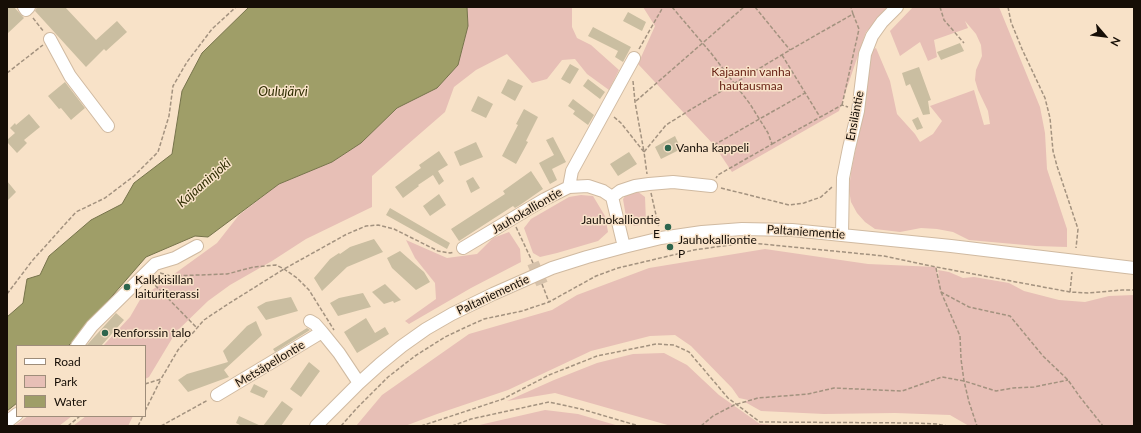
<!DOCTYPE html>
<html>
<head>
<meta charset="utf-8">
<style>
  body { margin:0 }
  #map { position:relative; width:1141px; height:433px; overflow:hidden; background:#f8e2c8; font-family:Lato,sans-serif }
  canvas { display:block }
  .frame { position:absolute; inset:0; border:8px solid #160e06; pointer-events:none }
  .legend { position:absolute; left:16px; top:345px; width:130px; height:72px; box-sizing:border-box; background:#f8e2c8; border:1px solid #9e8d7a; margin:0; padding:5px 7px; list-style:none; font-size:12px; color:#160e06 }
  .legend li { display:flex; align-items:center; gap:8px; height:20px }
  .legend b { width:20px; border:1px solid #9e8d7a }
  .north { position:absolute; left:1085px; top:16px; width:40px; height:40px; -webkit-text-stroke:3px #f8e2c8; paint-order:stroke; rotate:118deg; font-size:11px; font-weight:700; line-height:16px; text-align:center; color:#160e06 }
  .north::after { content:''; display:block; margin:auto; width:14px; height:18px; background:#160e06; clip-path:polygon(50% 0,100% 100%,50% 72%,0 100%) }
</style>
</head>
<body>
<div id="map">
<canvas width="1141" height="433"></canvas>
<div class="frame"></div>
<ul class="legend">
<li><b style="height:5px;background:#fff"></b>Road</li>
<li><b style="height:11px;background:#e7bfb6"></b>Park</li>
<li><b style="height:11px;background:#9f9e68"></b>Water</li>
</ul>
<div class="north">N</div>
</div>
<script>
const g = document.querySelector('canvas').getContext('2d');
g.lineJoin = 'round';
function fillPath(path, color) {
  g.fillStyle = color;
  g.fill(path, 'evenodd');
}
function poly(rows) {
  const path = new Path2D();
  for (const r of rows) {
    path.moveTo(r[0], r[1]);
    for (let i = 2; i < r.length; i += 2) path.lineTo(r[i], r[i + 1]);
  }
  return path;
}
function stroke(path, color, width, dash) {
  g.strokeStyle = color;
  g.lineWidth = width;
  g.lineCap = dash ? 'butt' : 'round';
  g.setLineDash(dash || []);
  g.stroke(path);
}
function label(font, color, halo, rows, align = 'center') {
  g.font = font + ' Lato,sans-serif';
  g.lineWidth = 3;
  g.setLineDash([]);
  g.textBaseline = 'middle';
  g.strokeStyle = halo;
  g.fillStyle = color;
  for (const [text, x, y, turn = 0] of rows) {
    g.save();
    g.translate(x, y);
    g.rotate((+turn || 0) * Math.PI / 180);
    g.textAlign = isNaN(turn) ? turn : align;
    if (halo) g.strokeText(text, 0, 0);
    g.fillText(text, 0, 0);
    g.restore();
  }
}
fillPath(poly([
  [467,7,572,7,572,27,577,38,591,45,619,70,609,90,587,74,575,59,562,60,547,79,532,83,507,54,476,70,454,87,445,112,407,145,372,176,372,207,306,239,272,261,230,285,208,301,176,332,149,377,145,379,145,346,103,346,130,317,141,298,217,243,239,215,279,184,332,162,361,143,397,108,437,88,458,65,468,26],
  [643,7,889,7,866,32,839,111,732,172,714,145,638,64,655,26],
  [913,7,999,7,1040,107,1045,133,1047,169,1067,229,1067,247,1036,246,969,240,953,232,937,229,921,228,900,232,875,229,865,222,857,213,851,202,849,190,851,172,864,107,870,51,876,48,890,81,897,114,915,134,920,142,933,134,942,121,930,106,974,90,984,125,990,124,988,111,978,90,975,80,976,70,982,56,981,45,976,34,965,21,968,28,934,40,937,57,928,61,920,42,900,56,890,31],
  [637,191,645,197,646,222,640,225,634,226,626,217,623,199,628,192],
  [581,195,593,196,605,216,608,232,598,241,557,253,540,257,533,253,524,228,531,219,569,197],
  [509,232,520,249,521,262,471,288,409,324,405,321,436,299,435,283,415,258,406,240,447,258,477,254,493,238],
  [765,249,868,264,936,267,940,284,938,270,949,272,963,278,974,277,1009,283,1024,291,1059,300,1085,302,1109,296,1134,295,1134,426,969,426,950,415,895,413,824,414,761,411,745,402,748,400,739,398,732,388,691,346,675,335,650,336,591,351,508,390,437,414,405,426,356,426,382,395,469,334,552,310,577,295,649,268],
  [664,353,687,365,719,395,760,424,774,425,783,426,671,426,555,393,507,401,554,380,597,363,633,354],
  [545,410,578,414,619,426,475,426],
  [28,416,72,416,59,426,14,426],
  [86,416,133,416,128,426,73,426]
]), '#e7bfb6');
const water = poly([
  [249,7,467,7,468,26,458,65,437,88,397,108,361,143,332,162,279,184,208,237,195,236,146,257,74,340,68,346,17,346,17,403,7,411,7,317,23,303,27,279,40,275,49,256,91,220,122,204,134,183,172,154,182,91,202,53,249,7]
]);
fillPath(water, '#9f9e68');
stroke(water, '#76734b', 1);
fillPath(poly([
  [7,7,14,7,24,18,7,34],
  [37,7,65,7,96,40,117,21,127,32,106,51,104,49,86,67,35,11],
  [628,12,646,22,642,31,623,21],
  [593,27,631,47,623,62,615,57,618,51,588,36],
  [960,43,964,51,941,60,937,52],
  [570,64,579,69,570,84,561,79],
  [919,67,931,100,928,101,930,114,923,115,910,84,906,86,902,73],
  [508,79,523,86,515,101,501,93],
  [588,79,605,92,600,99,583,86],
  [65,82,85,108,71,120,61,108,59,109,48,96],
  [478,96,493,104,486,118,471,111],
  [573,99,594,115,588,125,573,114,575,111,568,106],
  [524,109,538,117,526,141,528,142,516,164,502,156,518,125,516,124],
  [29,114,40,127,24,140,27,143,17,153,7,142,7,140,15,133,10,128,15,123,16,125],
  [918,117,923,128,917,130,912,120],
  [675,136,681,149,661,159,655,147],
  [553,137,566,162,552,169,557,180,550,184,539,163,554,155,546,140],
  [476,142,483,157,460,166,454,152],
  [439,151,448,165,438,171,444,181,439,185,433,175,418,185,419,186,403,198,395,187,421,168,419,165],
  [629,152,637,164,618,176,610,164],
  [531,171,543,189,520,205,515,208,513,206,459,241,451,229,505,194,503,191],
  [473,177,480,188,471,193,466,181],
  [7,181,16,192,7,201],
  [439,194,446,205,430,216,423,206],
  [390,208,450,243,447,249,386,215],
  [374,239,383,252,347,267,322,291,314,278,330,259,339,253,340,254,350,247],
  [400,251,424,272,430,282,416,290,392,268,387,258],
  [385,284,401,300,394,303,393,301,384,304,372,292],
  [363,293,371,307,338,316,330,303,339,298],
  [291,297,298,311,266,320,257,307,266,302],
  [116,313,124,320,101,346,86,346],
  [366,318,375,333,385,327,389,334,357,353,344,332],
  [256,321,262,335,224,370,229,377,188,392,178,380,187,374,228,362,223,351,247,326],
  [307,328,310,330,275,352,273,349],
  [309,362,320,371,301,397,290,389],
  [254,384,268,391,264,398,250,392],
  [282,401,293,409,281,426,263,426],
  [239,416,261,426,242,426,236,423]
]), '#cabea1');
stroke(poly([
  [533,263,542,284]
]), '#d6c2ab', 12, [12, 6]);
const minor = poly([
  [24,7,26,10,29,7],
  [50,39,70,76,108,126],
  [569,187,572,171,634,58],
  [612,197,620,191,635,186,649,184,673,182,711,186],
  [842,235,843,178,849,148,858,111,865,54,872,36,882,22,897,7],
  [463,248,545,199,569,187,588,186,603,191,612,197,624,247],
  [310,321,315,324,322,332,339,353,359,383],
  [77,346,92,326,155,264,175,258,197,246],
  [217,395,322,332],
  [7,422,17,414],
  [316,426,359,383,380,364,402,346,426,329,452,314,493,294,552,268,587,257,624,247,661,238,702,232,742,229,792,230,951,246,1134,268]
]);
stroke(minor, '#d0baa1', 14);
stroke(poly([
  [672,7,711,53,750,104,768,133,772,144,718,175,716,178],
  [755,7,790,50],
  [940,7,944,20,964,43],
  [1008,7,1011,22,1022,49,1045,98,1050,118,1053,151,1057,166,1078,229,1076,248],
  [33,18,44,32],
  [639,49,663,7],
  [782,55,820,117],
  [7,73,43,45],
  [633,81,635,102,644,152,666,125,690,110,790,50,853,14,851,7],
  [636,101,744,7],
  [842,105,859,29,853,14],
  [614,117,621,123,644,152,647,174],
  [772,144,842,105,848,107],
  [714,145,805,93],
  [721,188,789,205,804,203,821,197,832,187],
  [651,193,659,228],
  [516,227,533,263],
  [936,268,941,292,969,307,1010,316,1043,356,1068,380,1080,397,1103,426],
  [160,273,171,276,227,274,254,267,276,265,284,269,297,278,309,290,334,330],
  [151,281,197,328],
  [542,284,549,302],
  [941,292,960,336,961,359,964,381,969,402,977,426],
  [1070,292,1072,272],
  [7,294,32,261,76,212,105,198,134,176,158,152,169,116,173,86,187,62,212,29,236,7],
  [145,384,161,379,178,350,204,320,228,304,284,269,347,234,366,226,378,225,394,229,438,251,450,253,454,252],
  [145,411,161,379],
  [68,426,80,416],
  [138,426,143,416],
  [161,426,208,400],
  [341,426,357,408,388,377,415,356,445,337,464,328,484,319,522,311,549,302,596,276,618,268,694,250,744,243,762,244,884,256,936,267,1070,292,1088,293,1122,290,1134,290],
  [421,426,503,399,549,375,597,356,656,344,674,345,689,352,728,398,760,422,916,423,937,424,947,426],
  [452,426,471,419,549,402,581,409,639,426],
  [701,426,713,416,734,405,758,398,808,394,834,388,902,391,942,377,964,381,996,391,1013,388,1034,387,1068,380]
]), '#a3927f', 1.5, [4, 2]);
stroke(minor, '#fff', 12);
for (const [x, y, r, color] of [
  [668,148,4,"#2d654d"],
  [668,227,4,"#2d654d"],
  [670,247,4,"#2d654d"],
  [127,287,4,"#2d654d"],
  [105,333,4,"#2d654d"]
]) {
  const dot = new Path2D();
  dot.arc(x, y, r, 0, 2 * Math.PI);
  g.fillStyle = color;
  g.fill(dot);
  stroke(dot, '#f8e2c8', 1.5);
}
label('12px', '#651f12', '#f8e2c8', [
  ["Kajaanin vanha",751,72],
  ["hautausmaa",751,86]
]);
label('12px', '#160e06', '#f8e2c8', [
  ["Ensiläntie",855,116,-79],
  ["Jauhokalliontie",527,211,-30],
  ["Paltaniementie",806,232,4],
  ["Paltaniementie",493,295,-25],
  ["Metsäpellontie",270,364,-31]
]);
label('12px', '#160e06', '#f8e2c8', [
  ["Vanha kappeli",676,148],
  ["Jauhokalliontie",660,220,"right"],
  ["E",660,234,"right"],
  ["Jauhokalliontie",678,240],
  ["P",678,254],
  ["Kalkkisillan",135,280],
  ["laituriterassi",135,294],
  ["Renforssin talo",113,333]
], 'left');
label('italic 13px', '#2e2c00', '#f8e2c8', [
  ["Oulujärvi",283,92],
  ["Kajaaninjoki",204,183,-41]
]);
</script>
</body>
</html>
